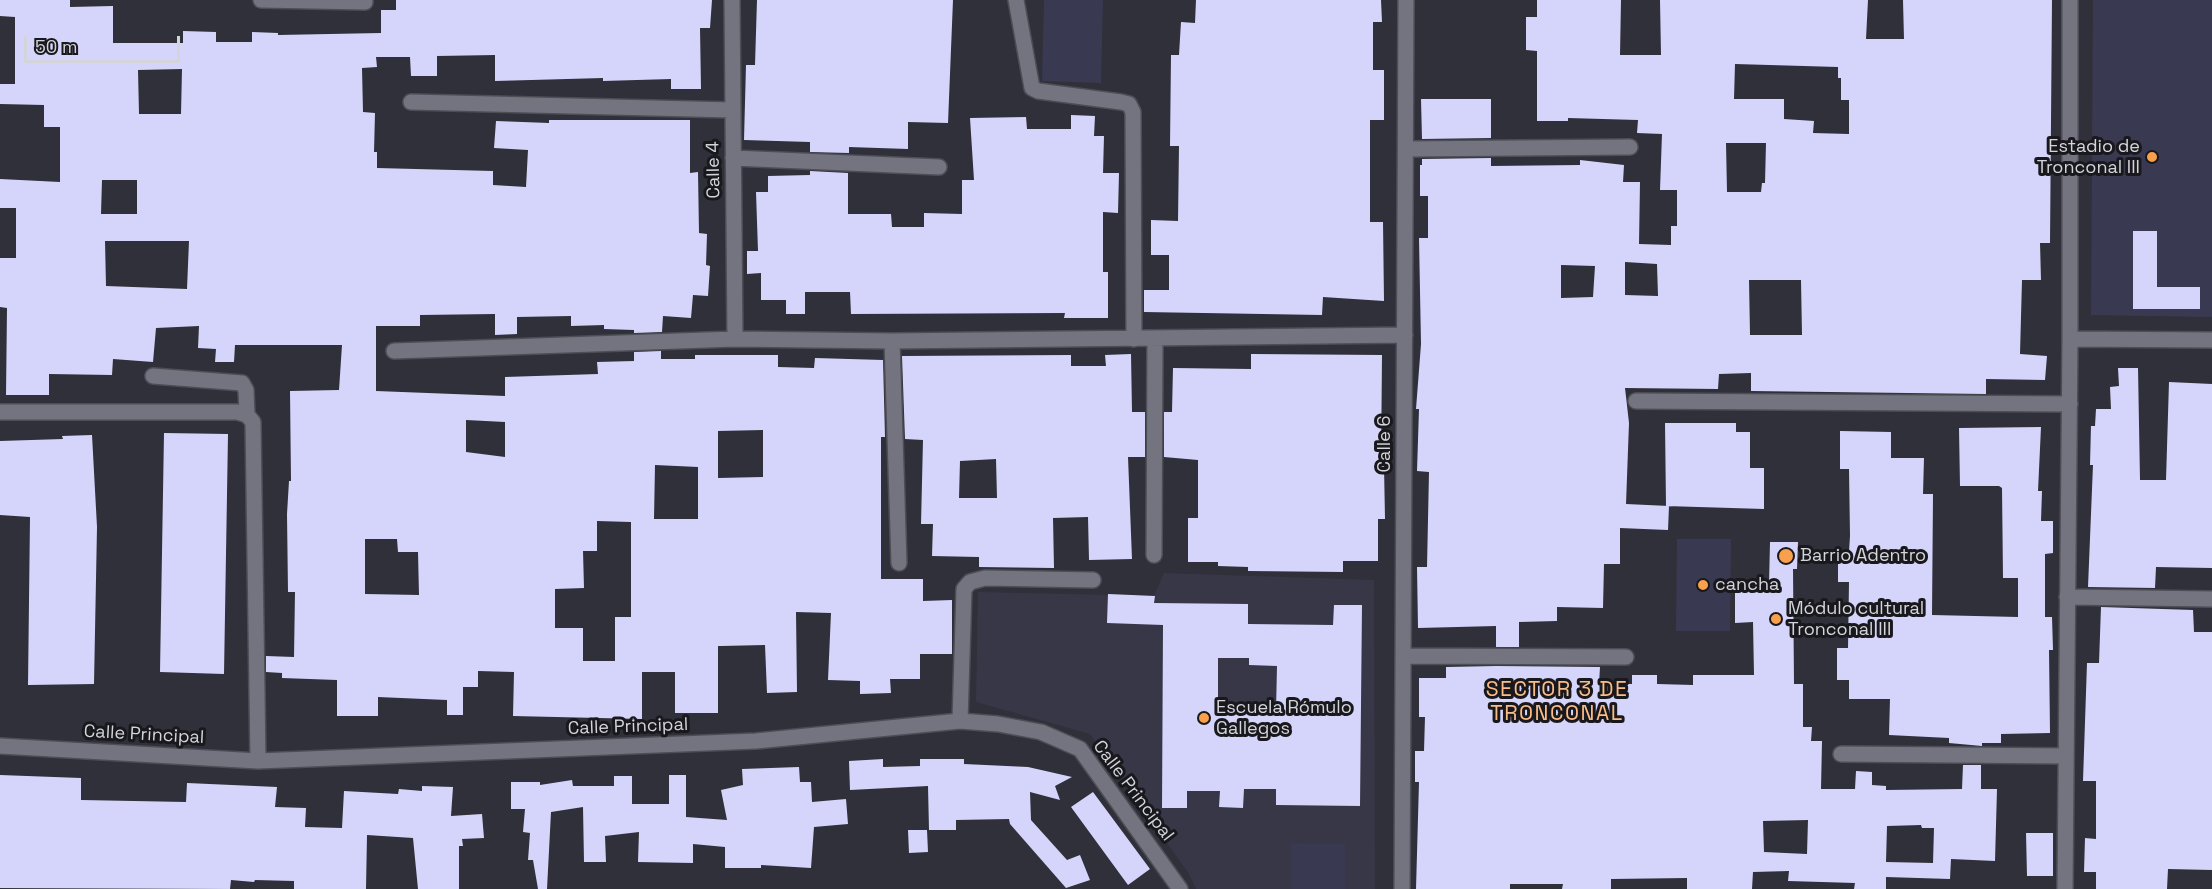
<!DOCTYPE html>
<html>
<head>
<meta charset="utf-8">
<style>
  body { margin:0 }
  #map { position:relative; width:2212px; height:889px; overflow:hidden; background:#30303a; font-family:"Space Grotesk",sans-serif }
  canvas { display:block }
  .scale { position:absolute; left:24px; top:36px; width:156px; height:27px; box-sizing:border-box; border:3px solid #d4d4db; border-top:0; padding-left:8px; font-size:18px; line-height:21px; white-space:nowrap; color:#d4d4db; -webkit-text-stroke:4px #18181d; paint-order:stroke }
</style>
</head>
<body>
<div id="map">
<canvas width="2212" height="889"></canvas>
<div class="scale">50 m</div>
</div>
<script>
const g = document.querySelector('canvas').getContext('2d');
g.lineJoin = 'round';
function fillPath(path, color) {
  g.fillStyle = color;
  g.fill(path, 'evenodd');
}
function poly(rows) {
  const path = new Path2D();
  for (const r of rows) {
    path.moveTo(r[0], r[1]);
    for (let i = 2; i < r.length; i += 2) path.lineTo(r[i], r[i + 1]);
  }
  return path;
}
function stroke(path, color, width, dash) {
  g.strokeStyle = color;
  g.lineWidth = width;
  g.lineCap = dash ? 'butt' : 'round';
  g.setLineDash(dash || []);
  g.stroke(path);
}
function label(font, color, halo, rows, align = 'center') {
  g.font = font + ' "Space Grotesk",sans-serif';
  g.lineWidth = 6;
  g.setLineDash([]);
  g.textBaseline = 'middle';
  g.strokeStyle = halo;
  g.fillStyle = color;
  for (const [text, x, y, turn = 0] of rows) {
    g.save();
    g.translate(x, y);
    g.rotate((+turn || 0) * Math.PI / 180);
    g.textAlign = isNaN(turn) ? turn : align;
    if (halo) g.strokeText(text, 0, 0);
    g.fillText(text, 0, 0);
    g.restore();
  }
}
fillPath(poly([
  [1164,573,1374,580,1375,889,1196,889,1189,874,1090,734,976,702,978,592,1154,596]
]), '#373748');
fillPath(poly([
  [1044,0,1103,0,1101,83,1042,81],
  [2093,0,2212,0,2212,317,2091,315],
  [1677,539,1731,539,1730,631,1676,631],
  [1291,843,1345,844,1345,889,1291,889]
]), '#3a3952');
fillPath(poly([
  [0,0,70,0,70,7,113,6,113,43,183,43,183,31,216,32,216,42,252,42,252,32,278,33,278,35,381,33,381,10,396,10,396,0,712,0,710,28,700,28,701,89,671,89,671,79,603,81,603,78,495,81,495,55,437,56,437,76,411,76,410,57,376,57,377,67,362,68,363,112,375,113,374,152,377,152,377,168,493,171,493,185,526,187,528,150,494,148,496,121,549,123,549,120,690,120,690,173,698,172,699,233,707,234,706,265,710,266,708,296,693,295,691,318,663,316,662,332,634,333,634,330,604,329,604,325,571,326,571,316,517,317,517,334,495,335,495,314,420,315,420,326,376,326,376,391,505,396,505,377,598,374,597,362,634,361,634,352,661,351,661,359,695,359,695,355,778,355,778,367,814,368,815,358,883,360,885,437,881,437,881,579,923,579,923,601,952,600,952,654,920,654,920,679,890,679,891,693,860,694,860,681,828,680,831,613,796,612,797,692,767,693,765,645,721,646,718,646,718,713,675,713,675,672,642,672,642,719,513,716,514,672,478,671,478,687,463,687,463,715,447,715,447,700,378,697,378,716,337,716,337,680,282,678,282,673,266,672,266,656,294,657,295,592,288,592,287,514,289,481,291,481,290,391,339,390,342,345,235,345,234,362,215,362,216,349,198,348,199,326,156,328,153,362,113,359,112,375,49,374,49,395,6,395,7,308,0,307,0,258,16,258,16,208,0,208,0,179,60,182,60,127,44,127,44,105,0,104,0,84,15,84,15,17,0,16],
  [182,69,181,114,139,114,138,70],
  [102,180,137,180,137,214,101,214],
  [105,241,189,241,187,289,106,286],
  [466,420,505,422,505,457,466,452],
  [763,430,763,477,718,478,718,431],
  [655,465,698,467,698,519,654,519],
  [597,521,631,522,631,617,615,617,615,661,583,661,583,628,555,628,555,589,584,588,583,551,597,551],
  [365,539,397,539,398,552,418,552,419,595,365,594],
  [757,0,953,0,948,123,908,122,908,149,849,147,849,153,810,152,810,142,744,140,746,65,755,65],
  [1196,0,1381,0,1382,22,1373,22,1373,70,1384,70,1384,120,1370,120,1370,222,1383,222,1384,301,1323,297,1322,315,1144,312,1144,290,1169,290,1169,255,1151,255,1151,220,1178,221,1179,146,1170,146,1171,55,1179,55,1181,22,1195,23],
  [1537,0,1621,0,1620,55,1661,55,1660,0,1868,0,1866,39,1904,39,1903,0,2052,0,2050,243,2040,243,2041,280,2022,280,2020,354,2047,356,2045,380,1986,379,1986,394,1751,391,1751,373,1719,374,1718,389,1625,388,1629,423,1626,504,1669,506,1668,530,1620,528,1620,564,1604,564,1603,608,1557,607,1557,621,1519,622,1519,647,1496,647,1496,626,1418,628,1417,567,1427,567,1429,472,1417,471,1419,409,1416,409,1421,344,1419,238,1428,238,1428,196,1420,196,1420,165,1422,165,1422,159,1491,158,1491,166,1580,165,1580,160,1624,165,1623,182,1640,182,1639,244,1671,245,1671,226,1677,226,1677,190,1660,190,1662,134,1637,133,1638,120,1568,118,1568,121,1537,121,1537,51,1526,50,1526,17,1537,17],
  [1735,64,1838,67,1838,78,1841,78,1841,100,1849,100,1849,134,1813,133,1814,121,1784,119,1784,99,1734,99],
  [1726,143,1766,143,1765,183,1762,183,1761,192,1727,192],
  [1625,262,1657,264,1658,296,1625,295],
  [1561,265,1595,266,1593,297,1561,298],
  [1749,280,1801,280,1802,335,1750,335],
  [1421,99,1491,99,1491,138,1422,139],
  [1071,115,1095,116,1094,136,1104,136,1103,173,1119,173,1118,213,1103,212,1103,272,1108,272,1108,318,1064,318,1065,313,851,314,850,292,805,292,805,314,786,314,786,300,761,300,761,273,747,274,747,251,758,251,756,192,768,192,768,176,810,175,810,171,848,173,848,214,891,214,892,227,924,227,924,213,962,214,962,180,974,180,970,118,1026,117,1027,129,1071,129],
  [2133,231,2157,231,2157,287,2200,287,2200,309,2133,309],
  [1131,354,1132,412,1145,412,1145,457,1128,457,1132,559,1089,560,1088,517,1053,518,1054,568,979,567,979,557,932,556,933,524,921,524,923,440,905,439,902,356,1071,355,1071,366,1106,366,1105,355],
  [996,459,997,498,959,498,960,461],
  [1251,354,1382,355,1381,466,1384,466,1385,519,1378,519,1378,561,1343,561,1343,572,1248,571,1248,567,1218,566,1218,562,1188,562,1188,518,1198,518,1198,460,1164,457,1164,412,1172,412,1173,368,1251,369],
  [2118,368,2138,368,2140,480,2166,480,2169,382,2212,384,2212,568,2156,567,2155,588,2088,587,2093,465,2090,465,2091,426,2095,426,2096,409,2111,409,2110,387,2119,386],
  [1665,423,1736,423,1736,432,1750,432,1750,468,1764,468,1764,509,1666,506],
  [2041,427,2038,491,2042,491,2041,521,2053,521,2053,553,2045,554,2045,617,2052,617,2053,650,2049,650,2050,733,2001,734,2001,743,1982,743,1982,746,1949,743,1949,738,1889,735,1890,699,1849,699,1849,680,1837,680,1837,648,1848,648,1849,582,1838,582,1838,551,1849,552,1850,536,1849,469,1840,469,1840,431,1891,432,1891,458,1924,458,1923,494,1933,494,1932,615,2018,617,2018,578,2003,578,2002,488,1999,486,1960,486,1959,428],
  [164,433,228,434,224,674,160,672],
  [92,435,97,527,94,684,28,685,30,517,0,515,0,441,63,439,62,436],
  [1770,542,1798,542,1797,569,1793,569,1794,684,1803,684,1803,727,1812,727,1811,741,1822,741,1821,789,1855,789,1856,771,1872,772,1872,785,1886,786,1886,790,1962,789,1963,765,1981,765,1981,789,1997,789,1995,861,1951,859,1950,879,1886,877,1886,889,1854,889,1855,883,1788,881,1789,871,1753,872,1752,889,1687,889,1687,878,1611,879,1611,889,1562,889,1563,884,1510,884,1510,889,1416,889,1419,782,1415,782,1415,751,1424,751,1425,717,1419,717,1419,678,1446,678,1446,667,1496,666,1600,667,1599,684,1632,684,1632,675,1657,675,1657,684,1693,685,1693,675,1754,675,1753,622,1735,623,1735,585,1769,585],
  [1808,820,1807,854,1764,852,1763,821],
  [1921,825,1922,828,1934,828,1933,863,1886,862,1887,826],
  [1108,594,1155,596,1154,603,1248,604,1248,624,1333,625,1334,605,1362,605,1360,806,1276,805,1276,789,1244,789,1243,808,1219,807,1220,791,1187,791,1187,808,1162,808,1163,625,1107,623],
  [1218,658,1249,658,1249,665,1277,666,1276,711,1218,710],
  [2101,607,2193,610,2194,632,2212,632,2212,870,2168,869,2167,889,2096,889,2096,872,2084,872,2085,838,2096,839,2096,781,2083,781,2087,663,2099,663],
  [883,759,883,767,920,766,920,759,964,759,964,764,1028,767,1072,777,1055,786,1060,800,1030,792,1031,820,1067,860,1080,855,1090,880,1066,888,1010,824,1009,819,956,820,956,830,929,830,928,786,850,790,849,761],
  [799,767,800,782,811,782,812,802,846,799,848,824,814,827,811,868,761,865,761,868,725,868,725,847,693,844,693,863,638,862,639,832,605,836,606,862,584,862,583,807,551,812,547,889,538,889,533,860,528,860,530,833,523,832,525,809,511,809,511,782,540,782,540,785,572,780,573,786,614,786,614,776,632,776,632,804,669,804,669,775,686,775,686,817,727,820,721,790,743,785,742,769],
  [0,775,81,778,81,800,186,802,187,783,277,787,275,807,306,808,305,827,342,828,344,791,398,794,399,789,422,791,422,786,453,787,451,816,482,814,484,838,462,839,463,846,459,846,459,889,418,889,413,838,367,835,366,889,294,889,294,881,255,880,254,882,231,880,230,889,0,888],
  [1093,792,1150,869,1128,885,1071,807],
  [908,830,927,830,928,852,909,853],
  [2026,833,2053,833,2053,876,2027,876]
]), '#d5d5fc');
const minor = poly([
  [261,0,365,2],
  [732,0,735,339],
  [1016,0,1032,88,1038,91,1121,102,1129,104,1133,112,1134,339],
  [411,102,732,110],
  [1406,149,1630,147],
  [733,158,939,167],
  [2070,339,2212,340],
  [892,341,899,563],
  [394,351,735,339,892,341,1405,335],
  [153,376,242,383,246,390,247,415],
  [1636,401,2070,404],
  [0,412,237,412,247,415,253,422,258,761],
  [1154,555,1155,339],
  [2067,597,2212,599],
  [1404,656,1626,657],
  [960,721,964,589,970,582,985,578,1093,580],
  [0,746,258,761,756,741,960,721,998,724,1041,732,1080,749,1180,889],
  [1841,754,2066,756],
  [1402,889,1406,0],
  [2065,889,2070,339,2070,0]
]);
stroke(minor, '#4d4d55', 18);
stroke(minor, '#747481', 15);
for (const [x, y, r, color] of [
  [2152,157,6,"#f8a04b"],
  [1786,556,8,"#f8a04b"],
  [1703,585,6,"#f8a04b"],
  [1776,619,6,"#f8a04b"],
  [1204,718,6,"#f8a04b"]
]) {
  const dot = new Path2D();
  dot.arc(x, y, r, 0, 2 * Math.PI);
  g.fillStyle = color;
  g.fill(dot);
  stroke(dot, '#18181d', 2);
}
label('18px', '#d4d4db', '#18181d', [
  ["Estadio de",2140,147,"right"],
  ["Tronconal III",2140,168,"right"],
  ["Barrio Adentro",1800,556],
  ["cancha",1715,585],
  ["Módulo cultural",1788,609],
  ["Tronconal III",1788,630],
  ["Escuela Rómulo",1216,708],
  ["Gallegos",1216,729]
], 'left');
label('18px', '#d4d4db', '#18181d', [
  ["Calle 4",714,170,-91],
  ["Calle 6",1385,444,-90],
  ["Calle Principal",628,727,-2],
  ["Calle Principal",144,735,3],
  ["Calle Principal",1133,791,53]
]);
g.letterSpacing = '1.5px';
label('21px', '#fbbd87', '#18181d', [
  ["SECTOR 3 DE",1557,690],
  ["TRONCONAL",1557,714]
]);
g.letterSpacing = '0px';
</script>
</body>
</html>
